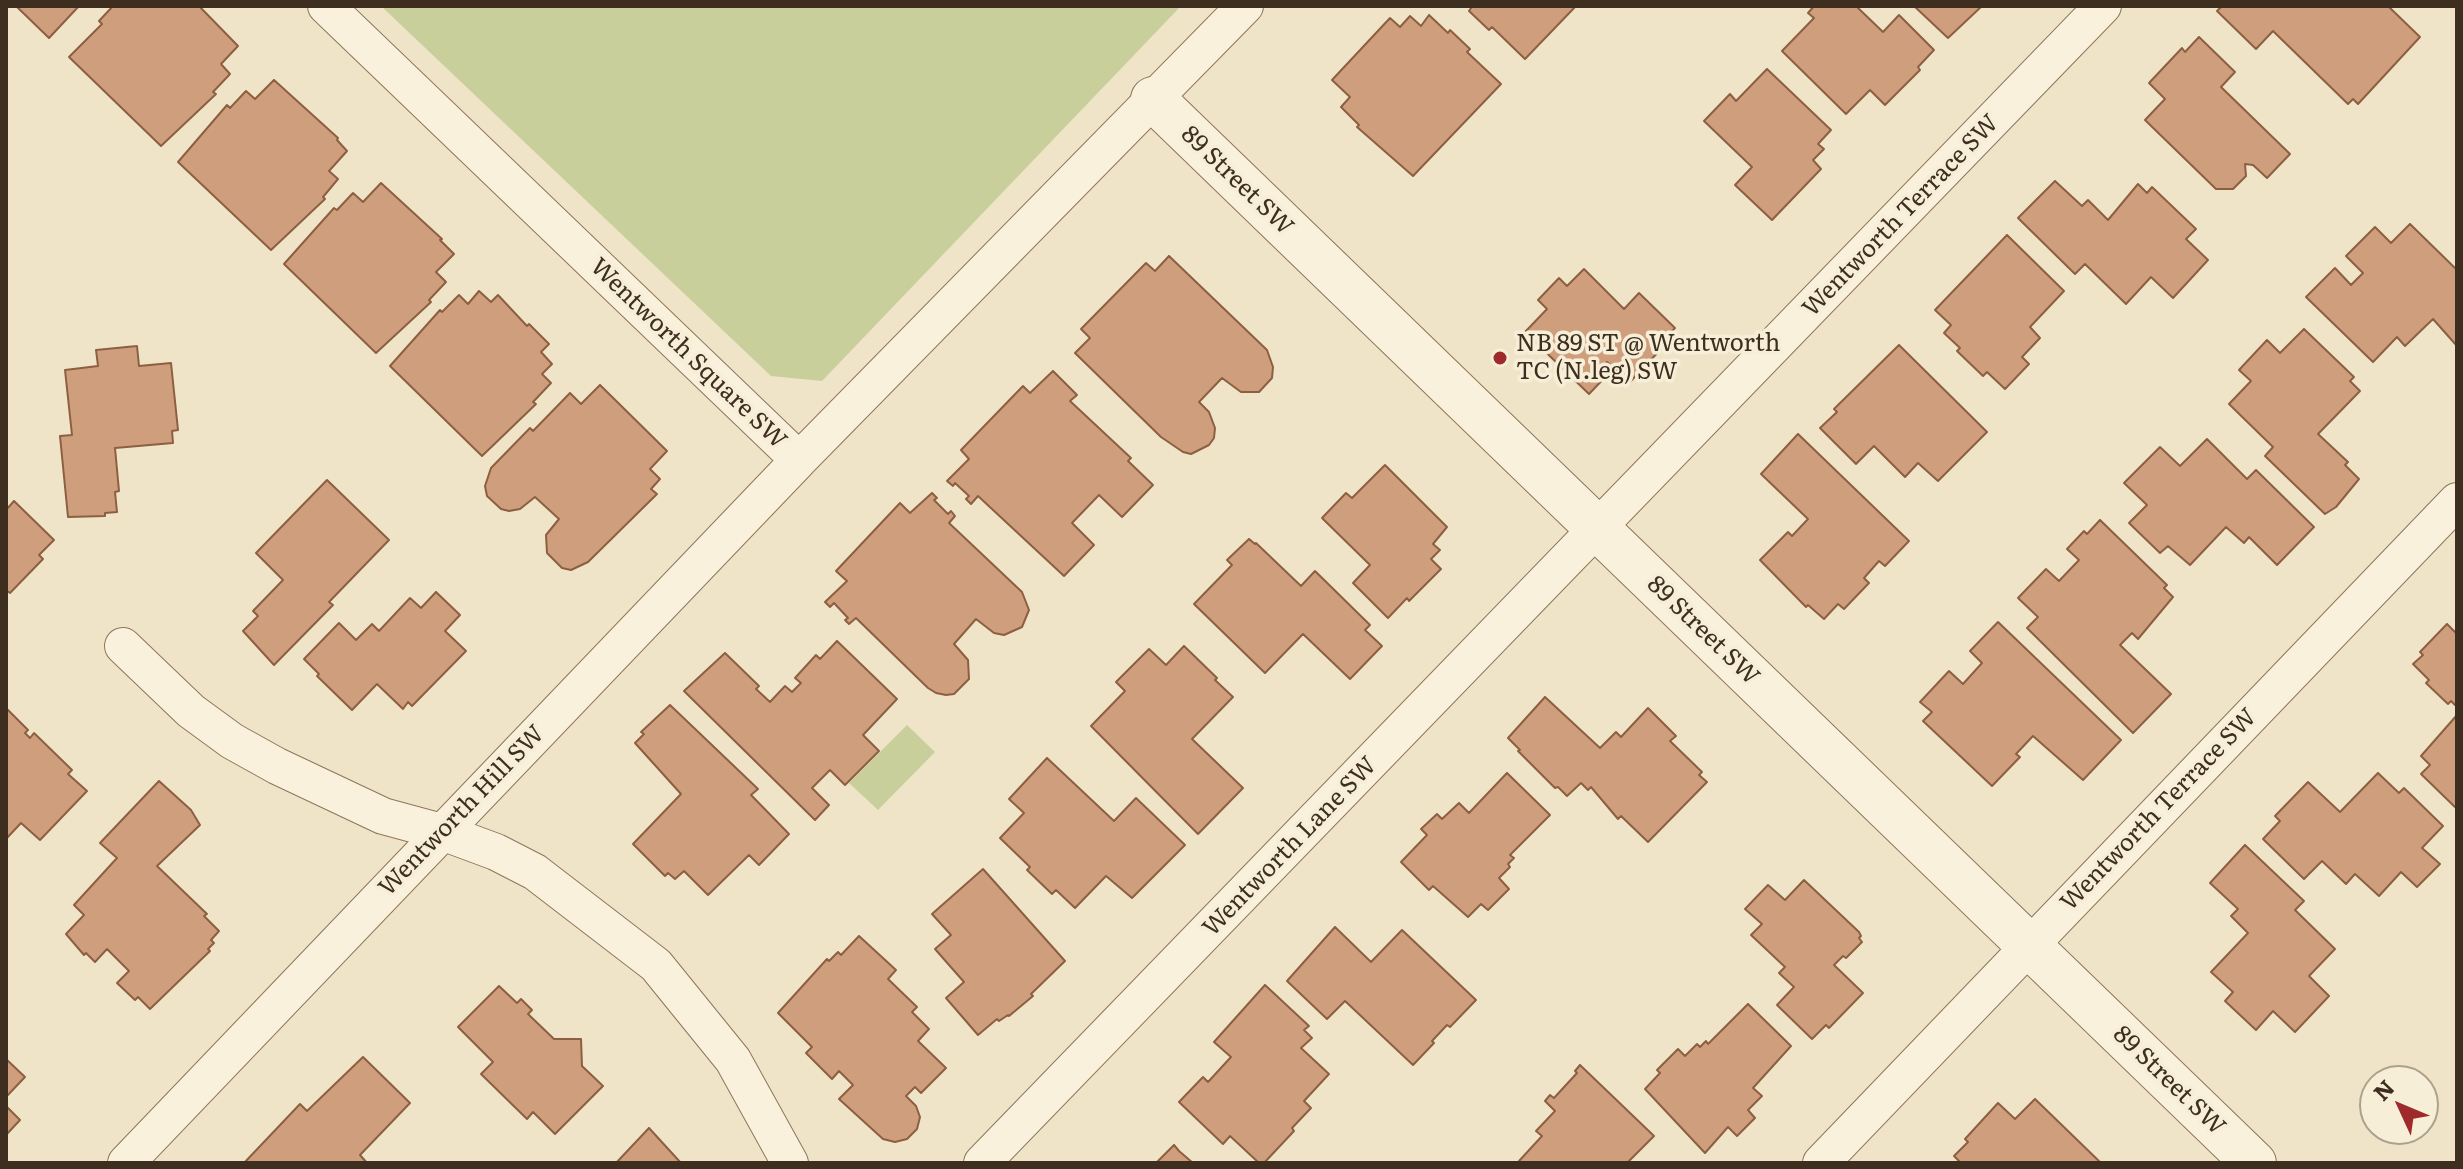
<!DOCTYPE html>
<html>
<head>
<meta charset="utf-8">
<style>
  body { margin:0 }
  #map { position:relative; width:2463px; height:1169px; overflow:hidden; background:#f0e4c8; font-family:Literata,serif }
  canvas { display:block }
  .frame { position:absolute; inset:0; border:8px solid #3d2e20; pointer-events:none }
  .north { position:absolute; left:2359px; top:1065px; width:80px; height:80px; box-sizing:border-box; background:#f7eed8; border:2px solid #ada18e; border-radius:50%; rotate:314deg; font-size:22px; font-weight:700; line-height:32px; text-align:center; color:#3d2e20 }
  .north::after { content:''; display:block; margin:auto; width:28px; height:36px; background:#9e2a2b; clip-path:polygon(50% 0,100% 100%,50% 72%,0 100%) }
</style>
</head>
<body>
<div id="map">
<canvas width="2463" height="1169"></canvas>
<div class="frame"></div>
<div class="north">N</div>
</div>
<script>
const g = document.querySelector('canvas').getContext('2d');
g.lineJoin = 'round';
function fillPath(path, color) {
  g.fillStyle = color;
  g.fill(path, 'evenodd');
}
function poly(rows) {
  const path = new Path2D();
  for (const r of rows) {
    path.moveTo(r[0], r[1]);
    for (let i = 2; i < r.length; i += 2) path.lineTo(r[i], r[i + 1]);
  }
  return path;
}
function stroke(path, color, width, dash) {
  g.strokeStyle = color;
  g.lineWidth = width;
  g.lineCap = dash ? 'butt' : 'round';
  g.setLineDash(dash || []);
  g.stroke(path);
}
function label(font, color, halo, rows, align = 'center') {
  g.font = font + ' Literata,serif';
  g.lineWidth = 7;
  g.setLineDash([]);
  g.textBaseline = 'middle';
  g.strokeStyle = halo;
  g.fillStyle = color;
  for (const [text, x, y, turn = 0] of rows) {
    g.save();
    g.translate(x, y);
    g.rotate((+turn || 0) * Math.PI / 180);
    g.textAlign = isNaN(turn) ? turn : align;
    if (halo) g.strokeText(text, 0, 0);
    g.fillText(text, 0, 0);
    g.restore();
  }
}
fillPath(poly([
  [381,6,1181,6,822,381,771,376],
  [907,725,935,752,878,810,849,783]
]), '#c9cf9b');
const building = poly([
  [16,6,79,6,49,38,16,6],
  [113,6,199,6,238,46,221,64,230,74,213,92,216,94,161,146,69,57,102,24,99,21,113,6],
  [1469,6,1576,6,1525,59,1492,27,1489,30,1469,11,1471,8,1469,6],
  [1814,6,1856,6,1883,32,1899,15,1934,50,1918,67,1920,70,1885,105,1870,90,1846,114,1782,51,1814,18,1808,13,1814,6],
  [1914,6,1982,6,1948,38,1914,6],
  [2222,6,2388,6,2420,37,2358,104,2353,99,2348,104,2273,31,2256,49,2217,11,2222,6],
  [1429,15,1448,33,1450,30,1470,49,1467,52,1501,84,1413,176,1357,127,1359,125,1341,107,1350,97,1332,80,1390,18,1400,27,1410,16,1421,26,1429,15],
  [2199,37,2235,72,2221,87,2290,154,2267,178,2253,165,2245,164,2246,176,2233,189,2216,189,2145,120,2165,99,2149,83,2182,48,2185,52,2199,37],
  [1767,69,1831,130,1818,144,1824,149,1813,160,1821,169,1772,220,1735,185,1752,167,1704,121,1730,94,1736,101,1767,69],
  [274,80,338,138,337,140,347,151,329,171,338,179,323,197,325,199,271,250,178,162,227,105,230,108,246,91,255,99,274,80],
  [2055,181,2082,206,2088,200,2108,220,2138,184,2147,193,2152,187,2196,229,2186,239,2208,260,2173,298,2151,277,2126,304,2085,264,2075,274,2018,218,2055,181],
  [381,183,442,239,440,240,454,254,436,272,446,282,429,300,431,302,376,353,284,264,334,208,337,210,353,193,363,202,381,183],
  [2410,224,2457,270,2457,346,2433,319,2405,346,2397,337,2373,362,2306,297,2335,268,2351,285,2363,273,2346,256,2375,227,2391,243,2410,224],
  [2007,235,2064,291,2030,327,2040,338,2022,357,2029,364,2005,389,1987,372,1983,376,1957,351,1960,348,1944,333,1951,325,1935,310,2007,235],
  [1169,256,1267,350,1273,367,1272,378,1259,392,1241,392,1222,378,1199,402,1209,412,1215,428,1214,438,1209,445,1191,454,1183,452,1161,437,1075,353,1090,338,1081,329,1146,263,1155,271,1169,256],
  [1584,269,1624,309,1639,293,1675,328,1659,345,1662,348,1629,383,1607,362,1603,366,1610,372,1589,394,1525,332,1547,309,1538,300,1559,278,1567,286,1584,269],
  [479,291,491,302,498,295,527,326,529,324,549,344,541,352,552,364,542,374,551,383,533,402,536,404,482,456,390,366,440,310,442,312,459,295,468,304,479,291],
  [2304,329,2354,377,2350,381,2360,391,2318,434,2348,462,2345,465,2359,479,2336,507,2325,514,2265,456,2273,447,2229,404,2251,381,2239,370,2267,340,2280,353,2304,329],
  [1899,345,1987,432,1938,481,1918,463,1905,477,1874,446,1856,464,1820,428,1837,412,1834,409,1899,345],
  [137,346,139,366,171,363,178,430,172,431,173,443,115,448,119,491,115,492,117,512,105,513,105,516,68,517,60,436,72,435,65,370,98,366,96,350,137,346],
  [1053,371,1077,395,1070,401,1131,458,1128,461,1153,485,1122,517,1099,495,1072,523,1094,545,1064,576,978,496,971,504,966,499,969,496,955,483,953,486,947,481,969,459,961,450,1023,386,1030,393,1053,371],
  [600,385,667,451,650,469,660,479,651,489,657,494,588,562,571,570,562,568,547,553,546,535,559,519,535,497,520,509,509,511,501,509,487,496,485,486,491,468,530,428,533,431,570,393,581,404,600,385],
  [1798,434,1909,541,1885,566,1879,561,1864,578,1869,583,1844,609,1838,604,1824,619,1808,605,1806,607,1760,560,1788,532,1792,536,1808,519,1761,474,1798,434],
  [2207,439,2247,479,2256,470,2314,527,2277,565,2249,537,2244,543,2226,527,2190,565,2168,546,2160,553,2129,523,2147,505,2124,483,2160,447,2180,466,2207,439],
  [1385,465,1447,527,1433,544,1440,550,1431,559,1441,569,1409,601,1407,598,1388,618,1353,583,1370,565,1322,518,1346,493,1352,498,1385,465],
  [327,480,389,540,329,602,333,605,274,665,243,631,258,616,253,611,283,580,256,553,327,480],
  [932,493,937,498,934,500,948,514,951,511,955,516,949,523,1022,592,1029,610,1022,627,1004,635,994,633,976,619,954,644,968,660,969,679,954,694,946,695,936,693,928,688,856,618,849,624,845,620,848,618,834,603,830,607,825,602,847,581,836,571,900,503,910,513,932,493],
  [14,501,54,540,39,555,43,559,10,593,6,590,6,510,14,501],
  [2100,520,2167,585,2164,588,2173,597,2138,639,2132,633,2120,645,2171,694,2133,733,2027,628,2038,617,2018,598,2046,569,2059,581,2079,560,2067,549,2084,531,2087,534,2100,520],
  [1249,539,1255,544,1256,543,1301,586,1315,571,1370,625,1365,630,1382,646,1350,679,1303,634,1265,673,1194,604,1232,565,1227,560,1249,539],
  [436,592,460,615,445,631,466,651,412,706,408,702,403,709,377,684,352,710,317,676,319,674,304,659,339,623,356,640,372,624,379,631,410,598,421,608,436,592],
  [1998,622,2121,740,2083,780,2033,736,2016,754,2020,757,1992,786,1923,721,1932,712,1920,702,1949,671,1963,684,1982,663,1970,651,1998,622],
  [2447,624,2457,634,2457,707,2451,701,2448,704,2426,683,2429,680,2413,664,2423,655,2420,652,2447,624],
  [837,641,897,699,863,735,879,751,845,785,830,770,812,788,829,805,815,820,684,691,725,653,759,686,756,689,770,702,785,686,792,692,801,683,795,678,816,655,820,659,837,641],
  [1184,646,1217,678,1215,680,1233,697,1192,739,1243,788,1198,834,1091,726,1125,691,1116,682,1149,649,1166,665,1184,646],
  [1545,697,1600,748,1616,732,1621,737,1648,708,1676,736,1670,741,1702,772,1699,775,1707,782,1648,842,1621,816,1618,819,1591,787,1588,790,1581,783,1567,796,1558,787,1555,788,1518,751,1520,750,1508,738,1545,697],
  [670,705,758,789,751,795,789,834,759,865,749,855,708,895,684,871,675,879,668,873,665,876,633,844,681,794,635,743,644,734,641,732,670,705],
  [7,709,28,730,25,733,30,738,34,733,72,770,68,774,87,791,40,840,21,823,6,839,7,709],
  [2457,715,2457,809,2421,774,2430,765,2421,756,2457,715],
  [1047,758,1114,821,1136,798,1185,845,1132,898,1106,876,1075,908,1056,890,1052,894,1027,870,1030,867,1000,838,1024,813,1009,799,1047,758],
  [1507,773,1550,815,1510,855,1514,858,1508,864,1510,867,1499,878,1509,889,1488,910,1481,904,1468,917,1433,886,1429,890,1401,862,1427,835,1421,829,1437,814,1442,819,1459,803,1469,813,1507,773],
  [2378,773,2399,793,2404,788,2443,826,2422,848,2440,864,2417,887,2401,872,2379,896,2355,874,2346,884,2322,861,2304,879,2263,839,2280,821,2275,816,2308,782,2340,812,2378,773],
  [159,781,191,810,200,825,157,866,207,914,204,916,219,931,211,940,214,943,208,949,210,951,150,1009,138,997,135,1000,117,983,129,971,107,949,95,962,86,953,84,955,66,934,84,915,74,905,117,858,100,843,159,781],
  [2245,845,2304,901,2295,910,2335,949,2309,976,2329,996,2295,1032,2273,1011,2256,1030,2225,1001,2233,992,2211,972,2248,933,2231,916,2238,909,2210,883,2245,845],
  [983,869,1065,961,1031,994,1033,996,1009,1016,1008,1015,999,1021,997,1019,978,1035,946,998,964,982,935,949,951,935,932,914,983,869],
  [1804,880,1859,932,1861,936,1859,938,1862,942,1846,958,1843,956,1834,965,1863,993,1829,1028,1826,1025,1812,1039,1777,1005,1794,987,1779,973,1785,967,1751,935,1762,924,1745,909,1768,885,1785,900,1804,880],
  [1335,927,1371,962,1402,930,1476,1000,1450,1027,1447,1025,1432,1041,1434,1043,1413,1065,1345,1001,1327,1019,1287,981,1335,927],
  [859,936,896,970,888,979,917,1007,912,1012,929,1029,918,1041,946,1068,921,1093,915,1087,906,1096,916,1106,920,1117,917,1129,907,1139,895,1142,883,1139,839,1099,853,1085,839,1071,832,1079,806,1053,812,1047,778,1013,827,959,829,961,838,952,841,955,859,936],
  [1265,985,1309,1026,1304,1030,1312,1038,1301,1048,1329,1074,1304,1101,1311,1108,1292,1128,1294,1131,1264,1163,1259,1163,1230,1136,1223,1144,1179,1102,1203,1077,1208,1082,1231,1057,1214,1042,1265,985],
  [499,986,517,1003,521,999,532,1010,528,1014,554,1039,581,1039,582,1066,603,1086,555,1134,533,1112,527,1119,481,1074,493,1062,458,1027,499,986],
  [1748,1004,1791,1046,1753,1088,1762,1096,1748,1110,1755,1118,1737,1136,1728,1127,1705,1153,1645,1089,1660,1073,1657,1070,1678,1049,1685,1056,1697,1044,1700,1047,1706,1041,1708,1044,1748,1004],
  [363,1057,410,1103,360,1155,367,1163,244,1163,300,1104,307,1111,363,1057],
  [6,1059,25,1077,6,1097,6,1059],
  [1580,1065,1654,1136,1627,1163,1521,1163,1519,1161,1542,1136,1536,1131,1555,1111,1545,1101,1550,1095,1554,1098,1577,1073,1575,1071,1580,1065],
  [2035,1099,2101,1163,1961,1163,1954,1156,1968,1142,1965,1139,1998,1103,2015,1119,2035,1099],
  [6,1106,20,1120,6,1135,6,1106],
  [649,1128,681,1163,616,1163,649,1128],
  [1174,1145,1179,1151,1193,1163,1156,1163,1174,1145]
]);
fillPath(building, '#cf9f7d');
stroke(building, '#8d5f41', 2);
const minor = poly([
  [326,6,799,460,1245,6],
  [123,646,191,711,232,741,277,766,383,816,442,832,496,852,535,872,656,965,733,1060,790,1163],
  [126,1163,799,460],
  [982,1163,2103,6],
  [1821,1163,2457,501]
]);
const tertiary = poly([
  [1153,99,2254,1163]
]);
stroke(minor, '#8d765c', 38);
stroke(tertiary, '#8d765c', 46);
stroke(minor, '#faf1dc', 36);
stroke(tertiary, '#faf1dc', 44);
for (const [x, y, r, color] of [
  [1500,358,8,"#9e2a2b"]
]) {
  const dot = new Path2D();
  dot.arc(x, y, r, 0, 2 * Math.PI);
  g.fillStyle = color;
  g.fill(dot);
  stroke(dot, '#f7eed8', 3);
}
label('24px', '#3d2e20', '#f7eed8', [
  ["89 Street SW",1237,181,44],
  ["Wentworth Terrace SW",1901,216,-46],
  ["Wentworth Square SW",688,354,44],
  ["89 Street SW",1703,631,44],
  ["Wentworth Terrace SW",2159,810,-46],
  ["Wentworth Hill SW",462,811,-46],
  ["Wentworth Lane SW",1290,847,-46],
  ["89 Street SW",2169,1081,44]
]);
label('24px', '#3d2e20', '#f7eed8', [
  ["NB 89 ST @ Wentworth",1516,344],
  ["TC (N.leg) SW",1516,372]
], 'left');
</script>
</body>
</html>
